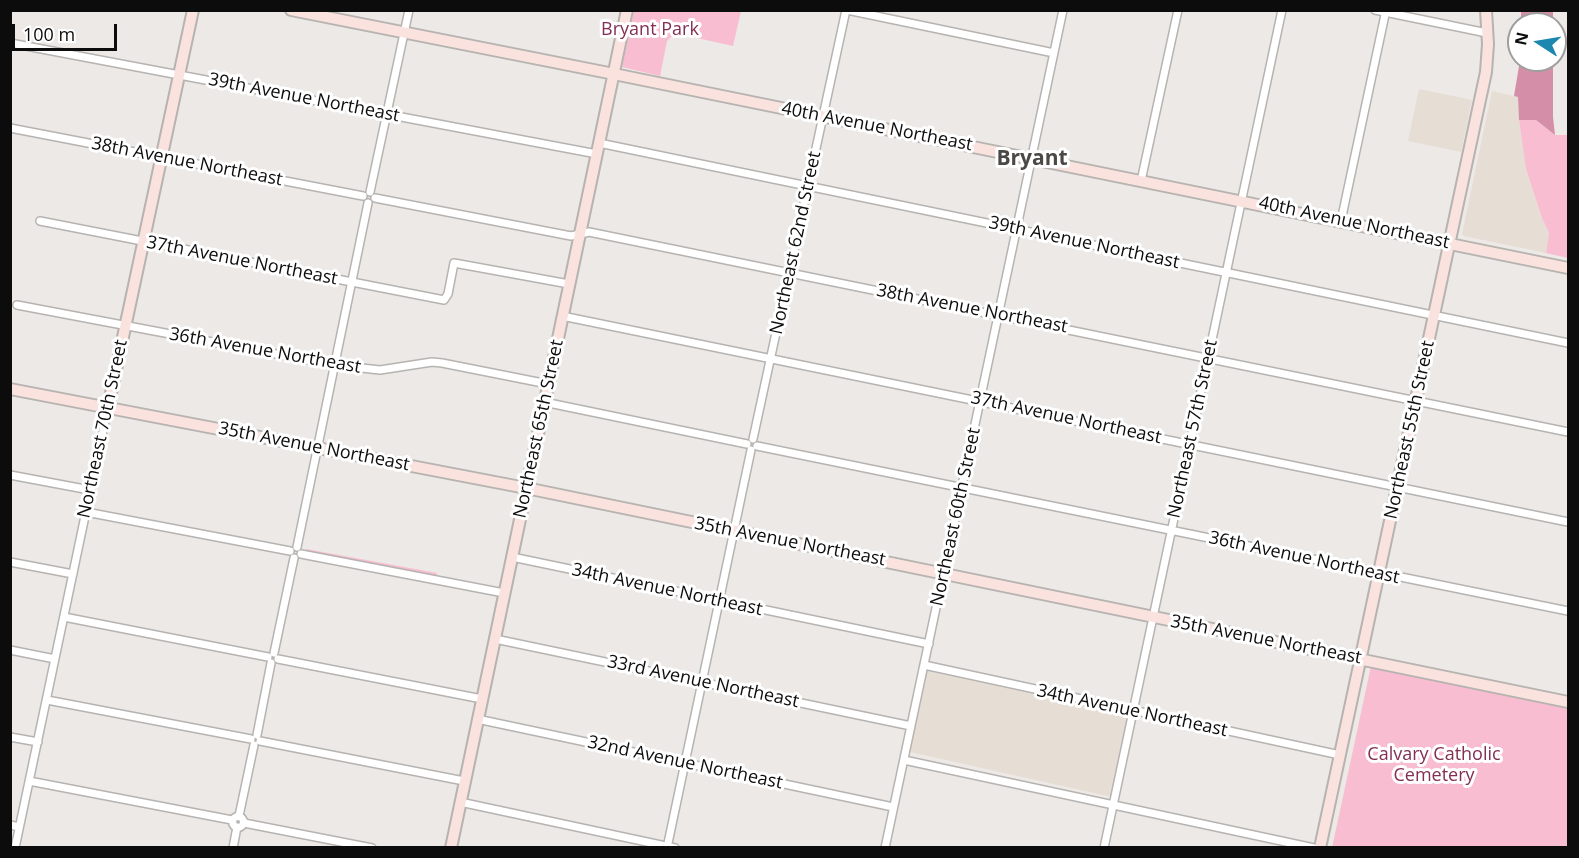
<!DOCTYPE html>
<html>
<head>
<meta charset="utf-8">
<style>
  body { margin:0 }
  #map { position:relative; width:1579px; height:858px; overflow:hidden; background:#ece9e6; font-family:"Open Sans",sans-serif }
  canvas { display:block }
  .frame { position:absolute; inset:0; border:12px solid #0d0c0c; pointer-events:none }
  .north { position:absolute; left:1507px; top:12px; width:60px; height:60px; box-sizing:border-box; background:#fff; border:2px solid #9e9e9e; border-radius:50%; rotate:282deg; font-size:16px; font-weight:700; line-height:24px; text-align:center; color:#0d0c0c }
  .north::after { content:''; display:block; margin:auto; width:21px; height:27px; background:#1c88af; clip-path:polygon(50% 0,100% 100%,50% 72%,0 100%) }
  .scale { position:absolute; left:12px; top:24px; width:105px; height:27px; box-sizing:border-box; border:3px solid #0d0c0c; border-top:0; padding-left:8px; font-size:18px; line-height:21px; white-space:nowrap; color:#0d0c0c; -webkit-text-stroke:4px #fff; paint-order:stroke }
</style>
</head>
<body>
<div id="map">
<canvas width="1579" height="858"></canvas>
<div class="frame"></div>
<div class="north">N</div>
<div class="scale">100 m</div>
</div>
<script>
const g = document.querySelector('canvas').getContext('2d');
g.lineJoin = 'round';
function fillPath(path, color) {
  g.fillStyle = color;
  g.fill(path, 'evenodd');
}
function poly(rows) {
  const path = new Path2D();
  for (const r of rows) {
    if (r.length === 3) {
      path.moveTo(r[0] + r[2], r[1]);
      path.arc(r[0], r[1], r[2], 0, 2 * Math.PI);
      continue;
    }
    path.moveTo(r[0], r[1]);
    for (let i = 2; i < r.length; i += 2) path.lineTo(r[i], r[i + 1]);
  }
  return path;
}
function stroke(path, color, width, dash) {
  g.strokeStyle = color;
  g.lineWidth = width;
  g.lineCap = dash ? 'butt' : 'round';
  g.setLineDash(dash || []);
  g.stroke(path);
}
function label(font, color, halo, rows, align = 'center') {
  g.font = font + ' "Open Sans",sans-serif';
  g.lineWidth = 6;
  g.setLineDash([]);
  g.textBaseline = 'middle';
  g.strokeStyle = halo;
  g.fillStyle = color;
  for (const [text, x, y, turn = 0] of rows) {
    g.save();
    g.translate(x, y);
    g.rotate((+turn || 0) * Math.PI / 180);
    g.textAlign = isNaN(turn) ? turn : align;
    if (halo) g.strokeText(text, 0, 0);
    g.fillText(text, 0, 0);
    g.restore();
  }
}
fillPath(poly([
  [1419,89,1472,100,1461,152,1408,141],
  [1492,91,1518,97,1519,120,1526,169,1542,218,1549,233,1546,253,1464,236,1462,234],
  [927,671,1130,715,1112,797,910,752]
]), '#e6ddd5');
fillPath(poly([
  [634,11,634,10,741,11,733,46,675,33,667,41,660,76,622,67],
  [1519,120,1536,120,1555,135,1568,135,1568,258,1546,253,1549,233,1542,218,1526,169],
  [306,549,437,573,437,576,306,552],
  [1371,666,1568,708,1568,847,1332,848]
]), '#f8bdd1');
fillPath(poly([
  [1521,11,1553,11,1553,24,1521,24],
  [1520,60,1553,60,1553,117,1555,135,1536,120,1519,120,1518,97,1514,96]
]), '#d48ea7');
const street = poly([
  [847,10,1054,53],
  [1375,10,1487,33],
  [10,43,597,154],
  [10,128,363,196],
  [599,143,1568,343],
  [1141,181,1178,10],
  [370,192,409,10],
  [375,198,571,236,589,232,1568,432],
  [40,221,444,300,448,294,454,263,569,284],
  [1341,221,1386,10],
  [17,305,334,365,380,370,432,362,442,363,548,384],
  [562,316,1568,522],
  [544,402,747,444],
  [753,439,846,10],
  [757,446,1568,611],
  [10,475,90,490],
  [86,512,290,551],
  [297,547,368,203],
  [301,554,504,593],
  [512,557,929,644],
  [10,562,73,574],
  [64,617,268,657],
  [495,639,911,726],
  [10,650,55,659],
  [274,653,294,558],
  [278,659,482,699],
  [924,665,1340,755],
  [47,700,251,739],
  [477,719,893,807],
  [257,735,271,663],
  [10,737,38,742],
  [260,741,464,781],
  [904,760,1314,848],
  [29,781,232,820],
  [460,802,675,848],
  [239,816,254,745],
  [238,822,5.5],
  [244,823,372,848],
  [10,825,19,827],
  [15,848,108,407],
  [233,848,237,827],
  [667,848,751,450],
  [885,848,1063,10],
  [1104,848,1282,10]
]);
const secondary = poly([
  [291,10,614,74,1568,268],
  [10,389,526,488,1568,702],
  [108,407,193,10],
  [451,848,627,10],
  [1320,848,1486,72,1488,44,1486,10]
]);
stroke(street, '#b6b3b0', 10);
stroke(secondary, '#b6b3b0', 14);
stroke(street, '#fff', 7);
stroke(secondary, '#fae3df', 10);
label('18px', '#822f53', '#fff', [
  ["Bryant Park",650,30],
  ["Calvary Catholic",1434,755],
  ["Cemetery",1434,776]
]);
label('18px', '#0d0c0c', '#fff', [
  ["39th Avenue Northeast",304,98,11],
  ["40th Avenue Northeast",877,127,11],
  ["38th Avenue Northeast",187,162,11],
  ["40th Avenue Northeast",1354,223,12],
  ["Northeast 62nd Street",796,243,-78],
  ["39th Avenue Northeast",1084,243,12],
  ["37th Avenue Northeast",242,261,11],
  ["38th Avenue Northeast",972,309,11],
  ["36th Avenue Northeast",265,351,10],
  ["37th Avenue Northeast",1066,418,12],
  ["Northeast 70th Street",103,429,-78],
  ["Northeast 65th Street",539,429,-78],
  ["Northeast 57th Street",1193,429,-78],
  ["Northeast 55th Street",1410,430,-78],
  ["35th Avenue Northeast",314,447,11],
  ["Northeast 60th Street",956,517,-78],
  ["35th Avenue Northeast",790,542,11],
  ["36th Avenue Northeast",1304,558,12],
  ["34th Avenue Northeast",667,590,12],
  ["35th Avenue Northeast",1266,640,11],
  ["33rd Avenue Northeast",703,682,12],
  ["34th Avenue Northeast",1132,711,12],
  ["32nd Avenue Northeast",685,763,12]
]);
label('bold 21px', '#4b4846', '#fff', [
  ["Bryant",1032,159]
]);
</script>
</body>
</html>
